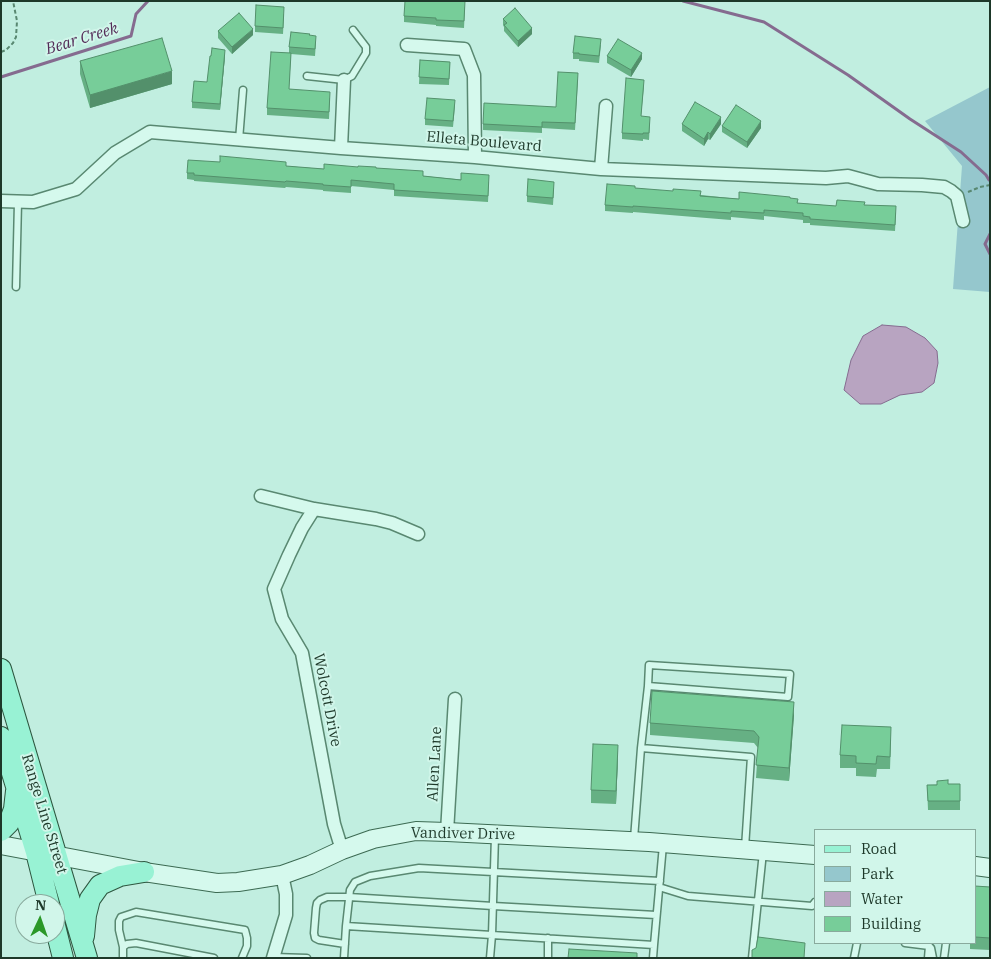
<!DOCTYPE html>
<html>
<head>
<meta charset="utf-8">
<style>
  body { margin:0 }
  #map { position:relative; width:991px; height:959px; overflow:hidden; background:#c1eee0; font-family:"IBM Plex Serif",serif }
  canvas { display:block }
  .frame { position:absolute; inset:0; border:2px solid #1d3829; pointer-events:none }
  .legend { position:absolute; left:814px; top:829px; width:162px; height:115px; box-sizing:border-box; background:#d1f6ea; border:1px solid #89aa9d; margin:0; padding:6px 9px; list-style:none; font-size:15px; color:#1d3829 }
  .legend li { display:flex; align-items:center; gap:10px; height:25px }
  .legend b { width:25px; border:1px solid #89aa9d }
  .north { position:absolute; left:15px; top:894px; width:50px; height:50px; box-sizing:border-box; background:#d1f6ea; border:1px solid #89aa9d; border-radius:50%; rotate:3deg; font-size:14px; font-weight:700; line-height:20px; text-align:center; color:#1d3829 }
  .north::after { content:''; display:block; margin:auto; width:18px; height:22px; background:#2b9828; clip-path:polygon(50% 0,100% 100%,50% 72%,0 100%) }
</style>
</head>
<body>
<div id="map">
<canvas width="991" height="959"></canvas>
<div class="frame"></div>
<ul class="legend">
<li><b style="height:6px;background:#98f2d4"></b>Road</li>
<li><b style="height:14px;background:#95c7cd"></b>Park</li>
<li><b style="height:14px;background:#b8a4c1"></b>Water</li>
<li><b style="height:14px;background:#77cd99"></b>Building</li>
</ul>
<div class="north">N</div>
</div>
<script>
const g = document.querySelector('canvas').getContext('2d');
g.lineJoin = 'round';
function fillPath(path, color) {
  g.fillStyle = color;
  g.fill(path, 'evenodd');
}
function poly(rows) {
  const path = new Path2D();
  for (const r of rows) {
    path.moveTo(r[0], r[1]);
    for (let i = 2; i < r.length; i += 2) path.lineTo(r[i], r[i + 1]);
  }
  return path;
}
function stroke(path, color, width, dash) {
  g.strokeStyle = color;
  g.lineWidth = width;
  g.lineCap = dash ? 'butt' : 'round';
  g.setLineDash(dash || []);
  g.stroke(path);
}
function label(font, color, halo, rows, align = 'center') {
  g.font = font + ' "IBM Plex Serif",serif';
  g.lineWidth = 4;
  g.setLineDash([]);
  g.textBaseline = 'middle';
  g.strokeStyle = halo;
  g.fillStyle = color;
  for (const [text, x, y, turn = 0] of rows) {
    g.save();
    g.translate(x, y);
    g.rotate((+turn || 0) * Math.PI / 180);
    g.textAlign = isNaN(turn) ? turn : align;
    if (halo) g.strokeText(text, 0, 0);
    g.fillText(text, 0, 0);
    g.restore();
  }
}
fillPath(poly([
  [990,87,990,292,953,289,962,166,925,121]
]), '#95c7cd');
const water = poly([
  [882,325,906,327,925,338,937,351,938,363,934,383,922,392,900,395,881,404,860,404,844,390,851,360,863,336,882,325]
]);
fillPath(water, '#b8a4c1');
stroke(water, '#856b8f', 1);
stroke(poly([
  [683,1,764,22,848,75,910,119,961,152,986,175,989,180],
  [1,77,131,36,136,14,148,1],
  [990,234,985,244,990,254]
]), '#856b8f', 3);
const service = poly([
  [307,76,344,80,352,76,366,53,366,47,353,30],
  [239,140,243,90],
  [16,287,18,202],
  [641,748,648,686,788,697,790,674,649,665,648,686],
  [634,839,641,748,751,757,745,848],
  [659,887,688,896,812,906,815,902],
  [346,926,350,890,355,882,370,876,419,868,660,881],
  [905,943,929,946,931,948,933,958],
  [345,944,319,940,315,938,314,933,316,908,317,903,320,900,327,897,349,897,493,906,656,915],
  [123,947,127,944,136,943,214,958],
  [273,957,307,958],
  [123,958,123,947,119,930,119,921,121,917,136,912,245,930,247,938,247,946,242,958],
  [344,958,346,926,654,945,663,845],
  [490,958,492,935,495,836],
  [548,958,548,938],
  [653,958,654,945],
  [752,958,763,852],
  [854,958,857,943],
  [928,958,929,946],
  [944,958,946,943]
]);
const minor = poly([
  [407,45,464,49,474,75,475,157],
  [341,148,344,80],
  [601,169,606,106],
  [1,201,33,202,76,189,115,153,150,132,341,148,475,157,601,169,826,178,848,176,878,184,922,185,944,187,951,191,957,196,963,221],
  [261,496,314,509,376,519,392,523,418,534],
  [314,509,302,528,289,555,274,589,282,619,302,653,334,824,342,850],
  [447,832,455,699],
  [273,958,286,915,286,894,282,875]
]);
const secondary = poly([
  [1,845,144,872,217,883,238,882,282,875,310,865,342,850,373,839,416,831,447,832,649,842,815,855],
  [975,866,990,868]
]);
const primary = poly([
  [1,669,87,958],
  [1,737,36,852,49,904],
  [1,831,9,823,14,809,16,791],
  [55,926,63,958],
  [84,936,86,915,90,899,100,885,120,876,144,872]
]);
stroke(service, '#598871', 9);
stroke(minor, '#598871', 15);
stroke(secondary, '#3c6a52', 20);
stroke(primary, '#2d563f', 22);
stroke(poly([
  [1,52,6,50,13,43,16,37,17,21,13,1],
  [968,192,980,187,990,185]
]), '#598871', 2, [4, 2.5]);
stroke(service, '#d5f9ed', 6);
stroke(minor, '#d5f9ed', 12);
stroke(secondary, '#d5f9ed', 18);
stroke(primary, '#98f2d4', 20);
fillPath(poly([
  [465,7,464,28,436,26,436,25,404,22,404,16],
  [284,14,283,34,255,32,255,26],
  [503,19,532,34,518,47,504,31,504,27,503,25],
  [218,31,253,35,232,54,218,38],
  [309,35,316,42,315,56,291,54,289,89,330,98,329,119,267,115,267,108,289,53,289,47],
  [601,45,599,63,579,61,579,59,573,59,573,53],
  [225,56,220,110,192,108,192,102,207,82],
  [607,56,642,59,631,77,607,63],
  [420,60,450,62,449,85,419,84],
  [80,61,172,84,90,108,80,74],
  [578,80,575,130,542,128,542,133,483,130,483,124,556,107],
  [644,86,641,116,650,123,649,140,643,139,643,141,622,139,622,133],
  [455,106,453,127,425,125,425,119],
  [682,124,721,124,710,140,708,139,704,146,682,131],
  [722,126,761,128,747,148,722,132],
  [220,162,286,166,324,169,358,167,376,168,423,176,489,182,488,202,394,196,394,190,351,186,351,193,323,191,323,190,286,187,285,188,194,181,194,180,187,179,187,173],
  [554,188,553,205,527,202,527,196],
  [635,188,739,199,790,198,798,203,836,206,864,205,896,213,895,231,810,225,810,223,803,223,803,220,764,216,764,220,731,217,731,220,633,212,633,213,605,211,605,205],
  [794,715,789,781,756,778,758,748,754,743,650,735,650,723],
  [891,740,890,769,877,769,876,777,856,776,856,768,840,768,840,755],
  [618,758,616,804,591,803,591,790],
  [948,784,960,784,960,810,928,810,927,785],
  [975,886,990,887,990,950,970,949,970,943,975,943]
]), '#66b084');
fillPath(poly([
  [532,28,532,34,518,47,518,41],
  [253,29,253,35,232,54,232,47],
  [225,50,225,56,220,110,220,104],
  [642,53,642,59,631,77,631,70],
  [172,71,172,84,90,108,90,95],
  [721,117,721,124,710,140,710,134],
  [761,121,761,128,747,148,747,142],
  [708,132,708,139,704,146,704,139],
  [794,702,794,715,789,781,789,768],
  [618,745,618,758,616,804,616,791]
]), '#53906b');
const building = poly([
  [405,1,465,1,464,21,436,20,436,18,404,16,405,1],
  [256,5,284,7,283,28,255,26,256,5],
  [515,8,532,28,518,41,504,25,507,23,503,19,515,8],
  [239,13,253,29,232,47,218,31,239,13],
  [291,32,310,34,309,35,316,36,315,49,289,47,291,32],
  [575,36,601,39,599,56,579,54,579,53,573,53,575,36],
  [162,38,172,71,90,95,80,61,162,38],
  [618,39,642,53,631,70,607,56,618,39],
  [212,48,225,50,220,104,192,102,194,81,207,82,210,56,211,56,212,48],
  [271,52,291,53,289,89,330,92,329,112,267,108,271,52],
  [420,60,450,62,449,79,419,77,420,60],
  [558,72,578,73,575,123,542,122,542,127,483,124,484,103,556,107,558,72],
  [626,78,644,80,641,116,650,117,649,133,643,133,643,134,622,133,626,78],
  [427,98,455,100,453,121,425,119,427,98],
  [695,102,721,117,710,134,708,132,704,139,682,124,695,102],
  [736,105,761,121,747,142,722,126,736,105],
  [220,156,286,162,286,166,324,169,324,164,358,167,358,166,376,167,376,168,423,171,423,176,461,180,461,173,489,175,488,196,394,190,394,184,351,180,351,187,323,185,323,184,286,181,285,182,194,175,194,173,187,173,188,160,220,162,220,156],
  [528,179,554,182,553,198,527,196,528,179],
  [607,184,635,186,635,188,673,191,673,189,701,191,700,196,739,199,739,192,790,197,790,198,798,199,797,203,836,206,837,200,865,202,864,205,896,206,895,225,810,219,810,217,803,216,803,213,764,210,764,213,731,211,731,213,633,206,633,207,605,205,607,184],
  [652,691,794,702,789,768,756,765,759,737,754,731,650,723,652,691],
  [842,725,891,727,890,757,877,756,876,764,856,763,856,756,840,755,842,725],
  [593,744,618,745,616,791,591,790,593,744],
  [948,780,948,784,960,784,960,801,928,801,927,785,937,785,937,781,948,780],
  [975,886,990,887,990,938,975,937,975,886],
  [758,937,805,943,804,958,752,958,752,950,756,948,758,937],
  [569,949,637,953,637,958,568,958,569,949]
]);
fillPath(building, '#77cd99');
stroke(building, '#53906b', 1);
label('15px', '#1d3829', '#d1f6ea', [
  ["Elleta Boulevard",484,142,5],
  ["Wolcott Drive",327,700,79],
  ["Allen Lane",435,764,-87],
  ["Range Line Street",44,814,73],
  ["Vandiver Drive",463,834,1]
]);
label('italic 16px', '#542c58', '#d1f6ea', [
  ["Bear Creek",82,39,-17]
]);
</script>
</body>
</html>
